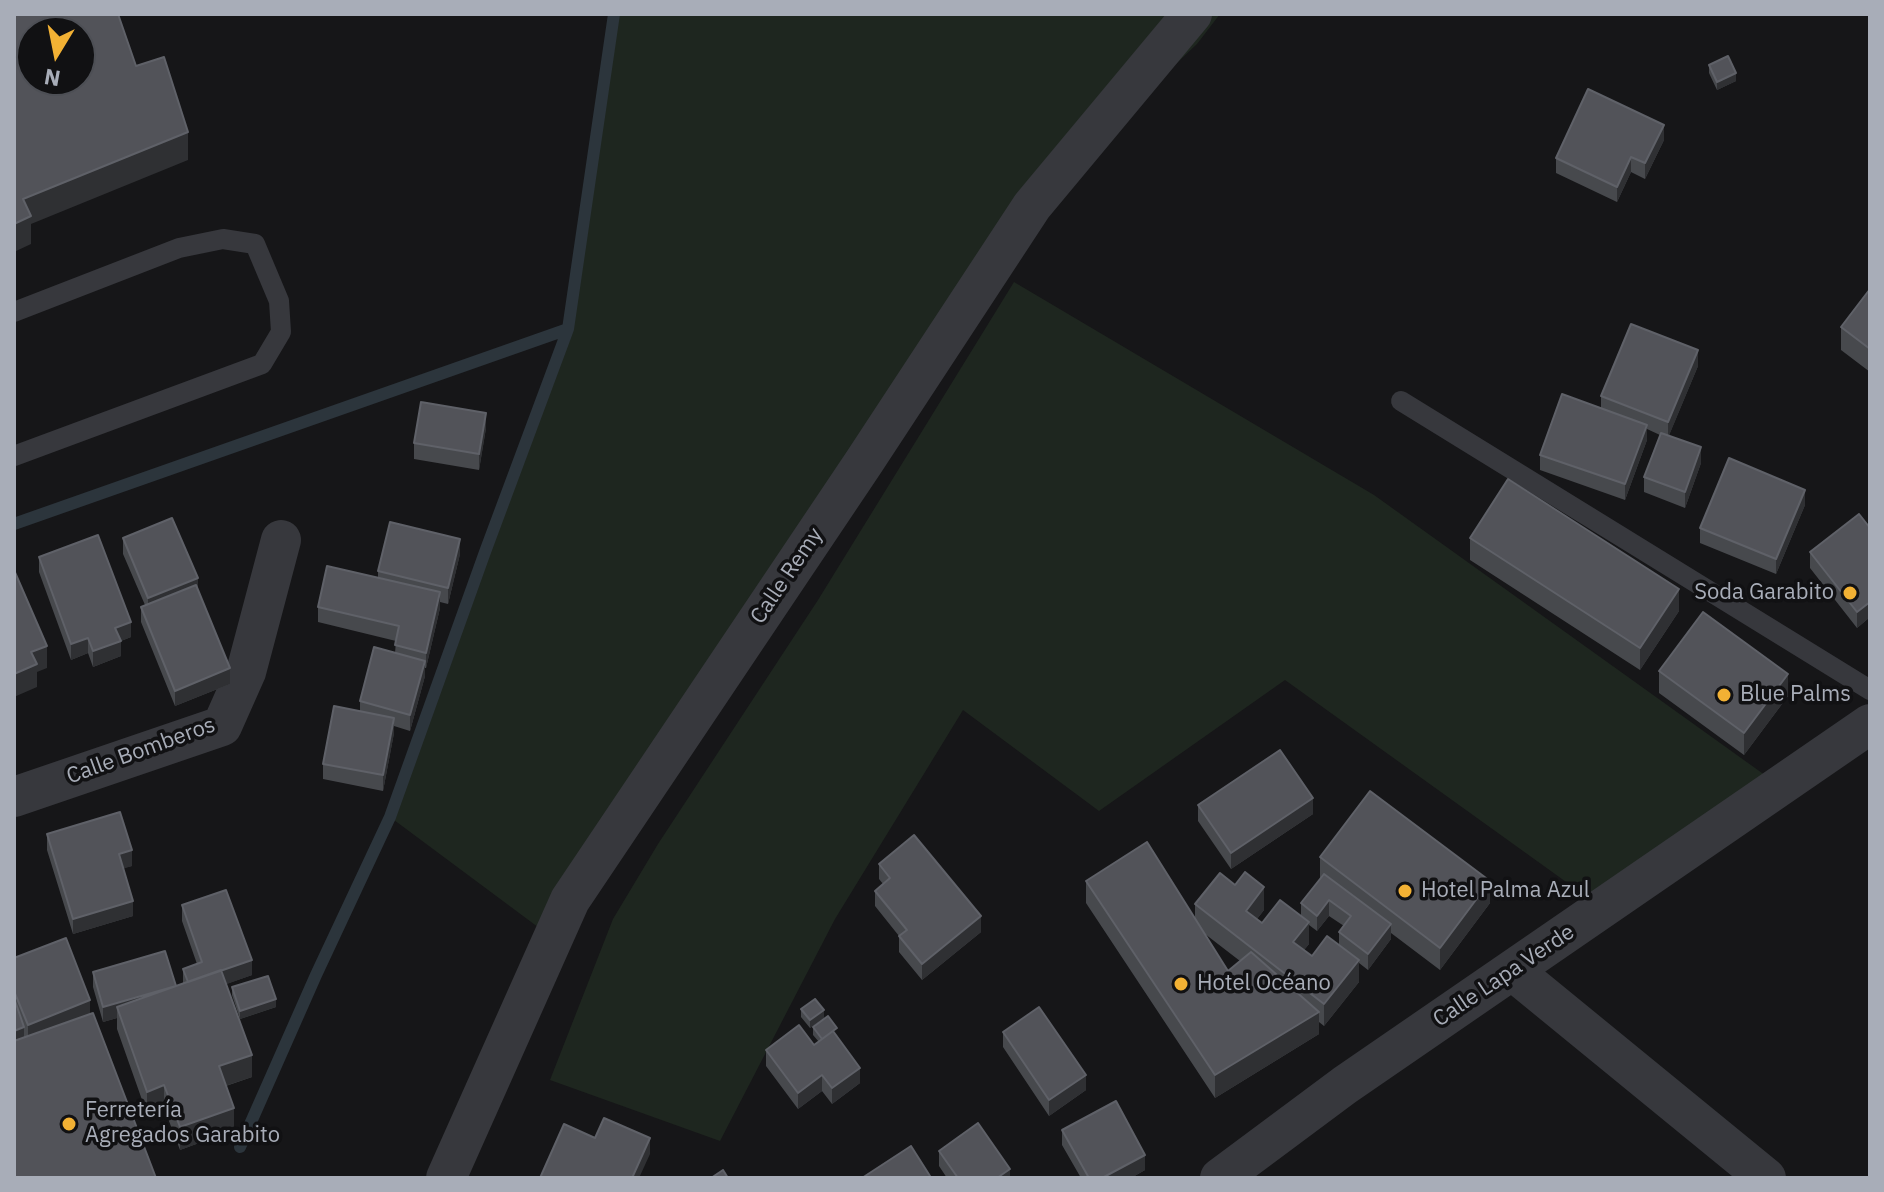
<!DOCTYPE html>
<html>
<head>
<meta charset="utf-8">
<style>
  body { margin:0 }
  #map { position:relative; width:1884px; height:1192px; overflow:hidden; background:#161618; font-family:"IBM Plex Sans",sans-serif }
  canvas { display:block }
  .frame { position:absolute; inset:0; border:16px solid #a8adb8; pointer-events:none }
  .north { position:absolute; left:16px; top:16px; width:80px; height:80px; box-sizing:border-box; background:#111113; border:2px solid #4d4f55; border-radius:50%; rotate:190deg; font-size:22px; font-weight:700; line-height:32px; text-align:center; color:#a8adb8 }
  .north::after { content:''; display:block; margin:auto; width:28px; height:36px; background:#f2b134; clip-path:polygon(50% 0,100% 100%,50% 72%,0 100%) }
</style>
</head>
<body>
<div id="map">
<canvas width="1884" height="1192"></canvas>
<div class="frame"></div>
<div class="north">N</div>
</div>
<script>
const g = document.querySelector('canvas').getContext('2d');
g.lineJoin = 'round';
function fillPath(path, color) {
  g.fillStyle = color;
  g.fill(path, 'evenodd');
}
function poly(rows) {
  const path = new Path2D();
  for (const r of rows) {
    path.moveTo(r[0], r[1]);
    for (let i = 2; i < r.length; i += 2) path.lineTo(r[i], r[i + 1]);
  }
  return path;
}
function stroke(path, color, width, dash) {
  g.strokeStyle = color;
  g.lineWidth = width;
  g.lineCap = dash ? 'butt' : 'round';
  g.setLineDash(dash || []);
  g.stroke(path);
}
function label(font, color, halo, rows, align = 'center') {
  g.font = font + ' "IBM Plex Sans",sans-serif';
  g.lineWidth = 7;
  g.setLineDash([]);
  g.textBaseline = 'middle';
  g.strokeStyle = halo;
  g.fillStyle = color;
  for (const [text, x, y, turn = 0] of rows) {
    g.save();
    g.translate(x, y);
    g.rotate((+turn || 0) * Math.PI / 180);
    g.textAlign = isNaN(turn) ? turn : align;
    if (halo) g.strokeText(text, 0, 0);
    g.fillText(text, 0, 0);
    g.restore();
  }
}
fillPath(poly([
  [614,14,1220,14,1197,44,1043,190,554,939,390,817,485,552,568,329],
  [1014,282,1374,495,1769,778,1594,902,1285,680,1099,811,963,710,835,919,720,1141,550,1080,613,919,658,844,818,600]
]), '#1e261f');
stroke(poly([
  [14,524,568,329],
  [240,1147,316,975,390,817,485,552,568,329,614,14]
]), '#2c353c', 12);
stroke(poly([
  [14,312,179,248,223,239,255,244,279,301,281,332,262,364,14,456],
  [1401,401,1870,690]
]), '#37383d', 20);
stroke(poly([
  [14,797,222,726,246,672,281,540],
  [1513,971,1766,1178],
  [446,1178,570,900,864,462,1032,206,1192,14],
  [1220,1178,1345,1085,1870,724]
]), '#37383d', 40);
fillPath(poly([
  [1709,65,1736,81,1717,90,1709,73],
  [1664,140,1645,179,1631,172,1617,202,1556,173,1556,158],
  [1870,199,1870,221,1868,220,1868,205],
  [1870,289,1870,372,1841,350,1841,327],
  [1698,366,1669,435,1701,463,1685,508,1644,492,1644,477,1660,435,1647,429,1647,440,1625,500,1540,470,1540,455,1601,408,1601,396],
  [486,428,479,470,414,459,414,443],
  [1805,505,1776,574,1700,543,1700,528],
  [1870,528,1870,617,1857,628,1810,568,1810,552],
  [123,538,198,590,230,684,175,706,141,622,141,607,145,605,123,554],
  [1470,538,1679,611,1640,670,1470,560],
  [460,554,448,604,440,602,440,608,426,668,425,668,425,676,410,731,394,726,394,733,383,791,323,779,323,764,360,711,360,701,395,653,396,641,318,622,318,607,378,578,378,571],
  [39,557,131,637,121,641,121,656,93,667,88,653,71,660,39,572],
  [1659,671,1788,696,1744,755,1659,693],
  [1198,805,1313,814,1231,869,1198,821],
  [47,834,132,866,123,868,133,916,73,934,47,850],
  [1320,857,1490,903,1440,970,1391,933,1391,939,1368,970,1359,963,1359,982,1324,1026,1319,1022,1319,1034,1215,1098,1086,903,1086,881,1195,919,1195,904,1264,910,1257,919,1262,923,1301,915,1301,903,1320,879],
  [1329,916,1344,926,1339,932,1339,945,1312,956,1304,950,1309,944,1309,925,1317,931],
  [1205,934,1240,961,1228,971],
  [879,864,981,932,922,980,899,952,899,936,875,906,875,891,883,884,879,879],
  [182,905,252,975,226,984,252,1077,226,1086,234,1130,180,1150,164,1108,147,1114,117,1029,117,1018,103,1022,93,987,93,972,176,986,183,984,183,969,197,964,182,921],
  [14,958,90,1014,14,1178],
  [232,987,276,1007,240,1019,232,995],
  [801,1009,824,1018,810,1028,801,1017],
  [813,1027,837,1036,860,1083,832,1104,822,1091,798,1109,766,1066,766,1050,814,1045,819,1042,813,1035],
  [1003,1032,1086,1090,1049,1116,1003,1047],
  [1062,1130,1145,1170,1131,1178,1081,1178,1062,1145],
  [939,1151,1010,1178,947,1178,939,1166]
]), '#47494d');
fillPath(poly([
  [1736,73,1736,81,1717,90,1717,82],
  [1664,125,1664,140,1645,179,1645,163],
  [188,132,188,160,31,224,31,244,14,252,14,224,23,199],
  [1631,157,1631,172,1617,202,1617,187],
  [1698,350,1698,366,1668,438,1668,422],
  [486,413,486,428,479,470,479,454],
  [1647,425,1647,440,1625,500,1625,484],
  [1701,447,1701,463,1685,508,1685,492],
  [1805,490,1805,505,1776,574,1776,559],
  [460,539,460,554,448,604,448,588],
  [198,578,198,593,148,614,148,598],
  [1679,589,1679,611,1640,670,1640,648],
  [440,592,440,608,426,668,426,653],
  [1870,602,1870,617,1857,628,1857,612],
  [131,622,131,637,121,641,121,656,93,667,93,651,115,628],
  [88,638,88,653,71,660,71,644],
  [47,646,47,668,37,672,37,687,14,697,14,674,31,652],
  [425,661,425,676,410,731,410,715],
  [230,668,230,684,175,706,175,691],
  [1788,674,1788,696,1744,755,1744,733],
  [394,718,394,733,383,791,383,775],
  [1313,798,1313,814,1231,869,1231,853],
  [132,850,132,866,119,870,119,854],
  [1490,881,1490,903,1440,970,1440,948],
  [1264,887,1264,910,1246,933,1246,911],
  [1329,900,1329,916,1317,931,1317,916],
  [133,901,133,916,73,934,73,919],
  [981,916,981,932,922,980,922,964],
  [1309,922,1309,944,1293,964,1293,942],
  [1391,924,1391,939,1368,970,1368,954],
  [252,960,252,975,188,998,188,982],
  [1359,960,1359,982,1324,1026,1324,1004],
  [176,986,117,1007,117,1018,103,1022,103,1007],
  [276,999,276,1007,240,1019,240,1011],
  [90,1000,90,1016,28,1040,28,1025],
  [824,1010,824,1018,810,1028,810,1020],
  [1319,1012,1319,1034,1215,1098,1215,1075],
  [24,1027,24,1042,14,1046,14,1031],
  [252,1055,252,1077,219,1088,219,1066],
  [860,1068,860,1083,832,1104,832,1088],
  [822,1075,822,1091,798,1109,798,1093],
  [1086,1075,1086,1090,1049,1116,1049,1100],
  [164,1085,164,1108,147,1114,147,1092],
  [234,1108,234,1130,180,1150,180,1127],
  [650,1138,650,1154,639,1178,632,1178],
  [1145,1155,1145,1170,1131,1178,1102,1178],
  [1010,1169,1010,1178,997,1178]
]), '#2f3033');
const building = poly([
  [14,14,118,14,136,66,164,57,188,132,23,199,31,216,14,224,14,14],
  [32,32,80,32,80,80,32,80,32,32],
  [1728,56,1736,73,1717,82,1709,65,1728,56],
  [1588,89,1664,125,1645,163,1631,157,1617,187,1556,158,1588,89],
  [1870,289,1870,349,1841,327,1870,289],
  [1631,324,1698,350,1668,422,1601,396,1631,324],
  [1562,394,1647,425,1625,484,1540,455,1562,394],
  [421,402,486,413,479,454,414,443,421,402],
  [1661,433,1701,447,1685,492,1644,477,1661,433],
  [1729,458,1805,490,1776,559,1700,528,1729,458],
  [1508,479,1679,589,1640,648,1470,538,1508,479],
  [1859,514,1870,528,1870,602,1857,612,1810,552,1859,514],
  [172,518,198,578,148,598,123,538,172,518],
  [390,522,460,539,448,588,378,571,390,522],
  [98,535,131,622,115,628,121,641,93,651,88,638,71,644,39,557,98,535],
  [327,566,440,592,426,653,395,645,399,626,318,607,327,566],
  [14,570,47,646,31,652,37,664,14,674,14,570],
  [196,585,230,668,175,691,141,607,196,585],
  [1703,612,1788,674,1744,733,1659,671,1703,612],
  [374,647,425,661,410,715,360,701,374,647],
  [334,706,394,718,383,775,323,764,334,706],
  [1280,750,1313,798,1231,853,1198,805,1280,750],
  [1370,791,1490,881,1440,948,1320,857,1370,791],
  [120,812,132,850,119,854,133,901,73,919,47,834,120,812],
  [914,835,981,916,922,964,899,936,907,930,875,891,890,878,879,864,914,835],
  [1147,842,1228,971,1251,952,1319,1012,1215,1075,1086,881,1147,842],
  [1245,872,1264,887,1246,911,1262,923,1280,900,1309,922,1293,942,1312,956,1327,936,1359,960,1324,1004,1195,904,1220,873,1235,885,1245,872],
  [1324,874,1391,924,1368,954,1339,932,1351,916,1329,900,1317,916,1301,903,1324,874],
  [226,890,252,960,188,982,183,969,202,962,182,905,226,890],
  [66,938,90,1000,28,1025,14,991,14,958,66,938],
  [165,951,176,986,103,1007,93,972,165,951],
  [221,970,252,1055,219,1066,234,1108,180,1127,164,1085,147,1092,117,1007,221,970],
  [268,976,276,999,240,1011,232,987,268,976],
  [14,998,24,1027,14,1031,14,998],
  [815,999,824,1010,810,1020,801,1009,815,999],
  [1039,1007,1086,1075,1049,1100,1003,1032,1039,1007],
  [93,1013,156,1178,14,1178,14,1041,93,1013],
  [828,1016,837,1028,822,1039,813,1027,828,1016],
  [799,1025,814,1045,833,1031,860,1068,832,1088,822,1075,798,1093,766,1050,799,1025],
  [1116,1101,1145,1155,1102,1178,1089,1178,1062,1130,1116,1101],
  [604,1118,650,1138,632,1178,540,1178,564,1124,595,1138,604,1118],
  [978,1123,1010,1169,997,1178,958,1178,939,1151,978,1123],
  [911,1146,930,1176,927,1178,862,1178,911,1146],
  [723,1170,728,1178,711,1178,723,1170]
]);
fillPath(building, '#525359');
stroke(building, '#5f6168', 2);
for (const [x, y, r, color] of [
  [1850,593,8,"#f2b134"],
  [1724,695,8,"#f2b134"],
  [1405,891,8,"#f2b134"],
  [1181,984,8,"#f2b134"],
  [69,1124,8,"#f2b134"]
]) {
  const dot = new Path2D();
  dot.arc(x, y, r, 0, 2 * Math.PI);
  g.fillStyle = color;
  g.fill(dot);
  stroke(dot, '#111113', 3);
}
label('22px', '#a8adb8', '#111113', [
  ["Calle Remy",787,576,-56],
  ["Calle Bomberos",141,751,-20],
  ["Calle Lapa Verde",1504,976,-34]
]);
label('22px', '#a8adb8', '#111113', [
  ["Soda Garabito",1834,593,"right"],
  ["Blue Palms",1740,695],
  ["Hotel Palma Azul",1421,891],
  ["Hotel Océano",1197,984],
  ["Ferretería",85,1111],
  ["Agregados Garabito",85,1136]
], 'left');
</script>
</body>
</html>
